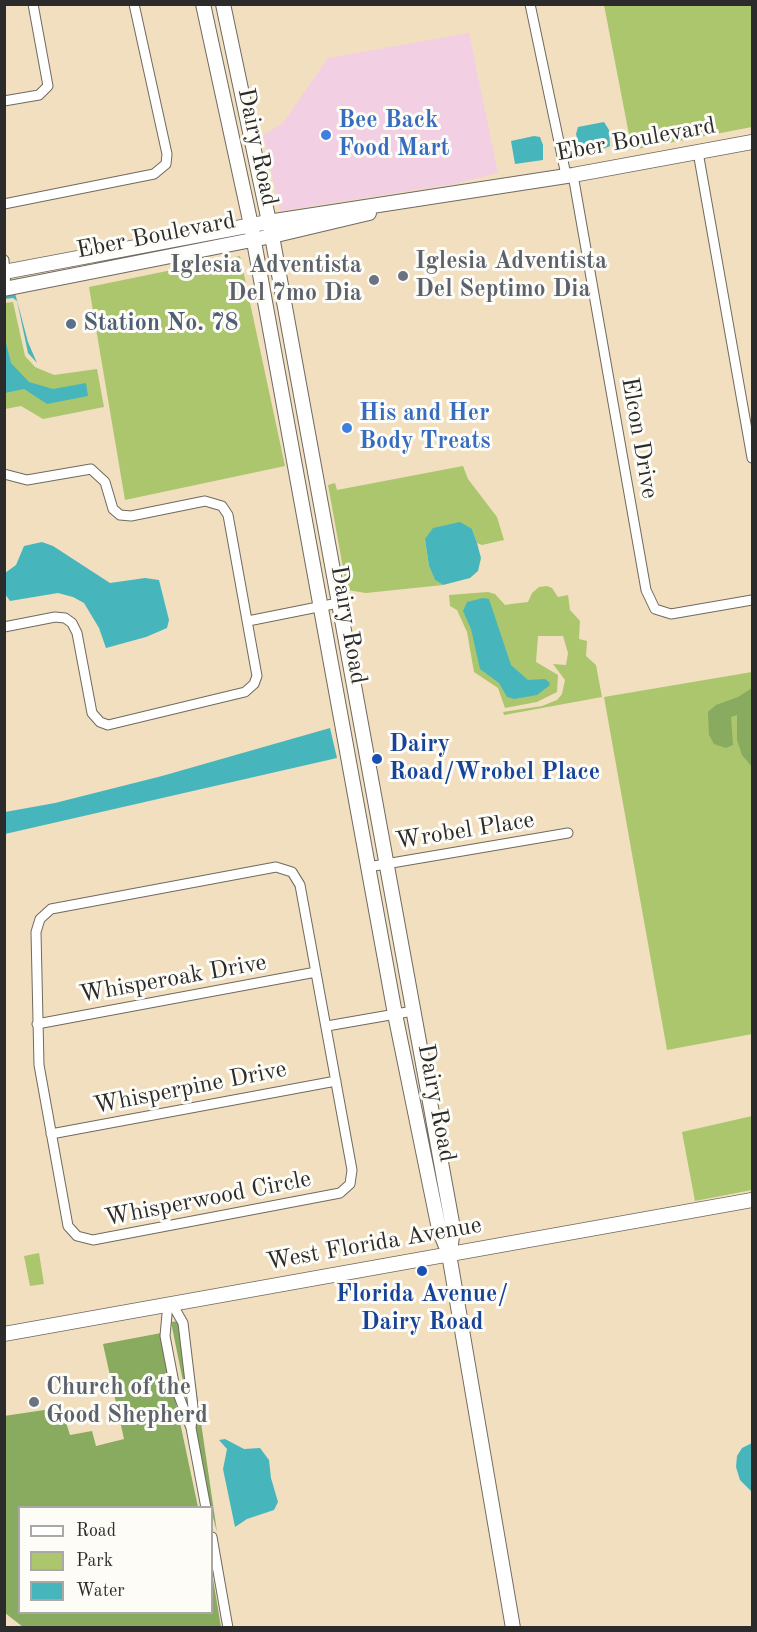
<!DOCTYPE html>
<html>
<head>
<meta charset="utf-8">
<style>
  body { margin:0 }
  #map { position:relative; width:757px; height:1632px; overflow:hidden; background:#f1dfc0; font-family:"Old Standard TT",serif }
  canvas { display:block }
  .frame { position:absolute; inset:0; border:6px solid #2b2b2b; pointer-events:none }
  .legend { position:absolute; left:18px; top:1506px; width:195px; height:108px; box-sizing:border-box; background:#fdfcf7; border:2px solid #a9a8a5; margin:0; padding:8px 10px; list-style:none; font-size:18px; color:#2b2b2b }
  .legend li { display:flex; align-items:center; gap:12px; height:30px }
  .legend b { width:30px; border:2px solid #a9a8a5 }
</style>
</head>
<body>
<div id="map">
<canvas width="757" height="1632"></canvas>
<div class="frame"></div>
<ul class="legend">
<li><b style="height:8px;background:#fff"></b>Road</li>
<li><b style="height:16px;background:#abc66d"></b>Park</li>
<li><b style="height:16px;background:#46b6bc"></b>Water</li>
</ul>
</div>
<script>
const g = document.querySelector('canvas').getContext('2d');
g.lineJoin = 'round';
function fillPath(path, color) {
  g.fillStyle = color;
  g.fill(path, 'evenodd');
}
function poly(rows) {
  const path = new Path2D();
  for (const r of rows) {
    path.moveTo(r[0], r[1]);
    for (let i = 2; i < r.length; i += 2) path.lineTo(r[i], r[i + 1]);
  }
  return path;
}
function stroke(path, color, width, dash) {
  g.strokeStyle = color;
  g.lineWidth = width;
  g.lineCap = dash ? 'butt' : 'round';
  g.setLineDash(dash || []);
  g.stroke(path);
}
function label(font, color, halo, rows, align = 'center') {
  g.font = font + ' "Old Standard TT",serif';
  g.lineWidth = 6;
  g.setLineDash([]);
  g.textBaseline = 'middle';
  g.strokeStyle = halo;
  g.fillStyle = color;
  for (const [text, x, y, turn = 0] of rows) {
    g.save();
    g.translate(x, y);
    g.rotate((+turn || 0) * Math.PI / 180);
    g.textAlign = isNaN(turn) ? turn : align;
    if (halo) g.strokeText(text, 0, 0);
    g.fillText(text, 0, 0);
    g.restore();
  }
}
fillPath(poly([
  [469,33,498,173,454,184,280,211,263,135,283,123,328,58]
]), '#f2cfe2');
fillPath(poly([
  [604,5,752,5,752,127,632,150],
  [240,256,285,466,125,500,89,287],
  [13,302,25,356,35,367,54,375,97,369,104,407,43,419,21,406,5,409,5,303],
  [463,466,468,479,497,517,504,540,482,545,477,543,472,529,425,539,429,566,435,580,443,585,366,593,347,590,328,485,335,483,337,490],
  [547,586,552,588,558,597,568,595,570,610,580,621,579,639,587,641,586,656,596,665,602,697,504,715,503,712,542,706,557,700,562,694,565,680,553,664,566,665,568,653,563,636,538,636,536,662,558,675,557,692,537,702,505,708,498,688,474,672,467,632,457,610,450,606,449,595,488,592,495,594,505,605,511,604,528,602,532,593,539,587],
  [752,672,752,1034,667,1050,604,697],
  [752,1116,752,1190,695,1201,682,1132],
  [39,1253,44,1284,30,1286,24,1256]
]), '#abc66d');
fillPath(poly([
  [752,688,752,767,742,755,737,740,737,715,731,717,733,745,726,748,714,744,709,735,708,712,716,705,738,697],
  [186,1320,217,1532,203,1480,171,1322],
  [161,1333,198,1507,20,1508,20,1612,212,1612,212,1573,221,1627,23,1627,5,1613,4,1416,51,1409,64,1416,70,1435,92,1431,96,1446,124,1439,103,1344]
]), '#88ab60');
fillPath(poly([
  [604,122,609,130,610,146,598,151,580,151,576,134,578,127],
  [534,136,540,137,543,145,543,160,515,164,511,141],
  [15,293,28,342,37,363,28,353,17,301,13,298,5,299,5,295],
  [4,335,11,363,29,382,53,389,86,383,88,396,47,404,24,389,5,393],
  [460,522,472,529,477,543,481,558,478,571,470,578,443,585,435,580,429,566,425,539,433,528],
  [42,542,53,546,110,583,145,578,159,580,169,620,167,628,146,637,106,648,99,628,84,603,73,597,58,593,10,601,5,594,5,573,16,565,24,546],
  [483,598,489,599,511,665,528,680,545,679,549,682,550,685,537,695,514,699,507,697,499,683,480,669,471,629,463,611,467,602],
  [330,728,337,758,5,834,5,812,55,803,162,776],
  [225,1439,244,1449,260,1448,269,1460,271,1478,278,1502,274,1510,247,1519,235,1527,223,1469,227,1449,219,1440],
  [752,1443,752,1492,740,1480,736,1467,737,1456,742,1448]
]), '#46b6bc');
const street = poly([
  [530,4,566,175],
  [4,101,39,95,48,86,33,4],
  [698,152,752,458],
  [573,175,646,590,655,609,671,614,752,600],
  [4,204,154,174,166,164,167,154,134,4],
  [4,260,6,288],
  [4,474,27,480,91,469,105,482,113,509,120,515,131,516,205,501,222,506,228,515,257,676,254,684,245,692,108,725,100,722,92,713,77,633,72,623,65,618,55,617,4,627],
  [248,621,338,603],
  [276,867,292,872,300,885,352,1170,350,1184,340,1193,93,1240,77,1236,68,1226,39,1065,36,932,40,919,51,909,276,867],
  [368,867,568,833],
  [37,1024,316,972],
  [327,1026,413,1011],
  [51,1134,336,1081],
  [191,1428,193,1407,183,1323,175,1309,168,1303,165,1336,174,1383,191,1428,206,1508],
  [212,1537,228,1628]
]);
const secondary = poly([
  [203,4,251,225,395,1014,439,1229,449,1254,513,1628],
  [223,4,272,236,453,1228,450,1252],
  [4,272,268,222,573,175,752,142],
  [4,289,272,236,369,213],
  [4,1334,752,1200]
]);
stroke(street, '#706a5f', 11);
stroke(secondary, '#706a5f', 16);
stroke(street, '#fff', 9);
stroke(secondary, '#fff', 14);
for (const [x, y, r, color] of [
  [326,135,6,"#3f7fe0"],
  [403,276,6,"#6b7280"],
  [374,280,6,"#6b7280"],
  [71,324,6,"#5c6f8a"],
  [347,428,6,"#3f7fe0"],
  [377,759,6,"#1a4fb4"],
  [422,1271,6,"#1a4fb4"],
  [34,1402,6,"#6b7280"]
]) {
  const dot = new Path2D();
  dot.arc(x, y, r, 0, 2 * Math.PI);
  g.fillStyle = color;
  g.fill(dot);
  stroke(dot, '#fdfcf7', 2);
}
label('bold 24px', '#366cbe', '#fdfcf7', [
  ["Bee Back",338,121],
  ["Food Mart",338,149],
  ["His and Her",359,414],
  ["Body Treats",359,442]
], 'left');
label('24px', '#2b2b2b', '#fdfcf7', [
  ["Eber Boulevard",636,140,-10],
  ["Dairy Road",257,147,78],
  ["Eber Boulevard",156,236,-11],
  ["Elcon Drive",639,438,80],
  ["Dairy Road",348,625,80],
  ["Wrobel Place",465,831,-9],
  ["Whisperoak Drive",173,979,-10],
  ["Whisperpine Drive",190,1088,-11],
  ["Dairy Road",436,1103,79],
  ["Whisperwood Circle",208,1199,-11],
  ["West Florida Avenue",374,1244,-10]
]);
label('bold 24px', '#5b616d', '#fdfcf7', [
  ["Iglesia Adventista",415,262],
  ["Del Septimo Dia",415,290],
  ["Iglesia Adventista",362,266,"right"],
  ["Del 7mo Dia",362,294,"right"],
  ["Church of the",46,1388],
  ["Good Shepherd",46,1416]
], 'left');
label('bold 24px', '#4e5e75', '#fdfcf7', [
  ["Station No. 78",83,324]
], 'left');
label('bold 24px', '#164399', '#fdfcf7', [
  ["Dairy",389,745],
  ["Road/Wrobel Place",389,773],
  ["Florida Avenue/",422,1295,"center"],
  ["Dairy Road",422,1323,"center"]
], 'left');
</script>
</body>
</html>
